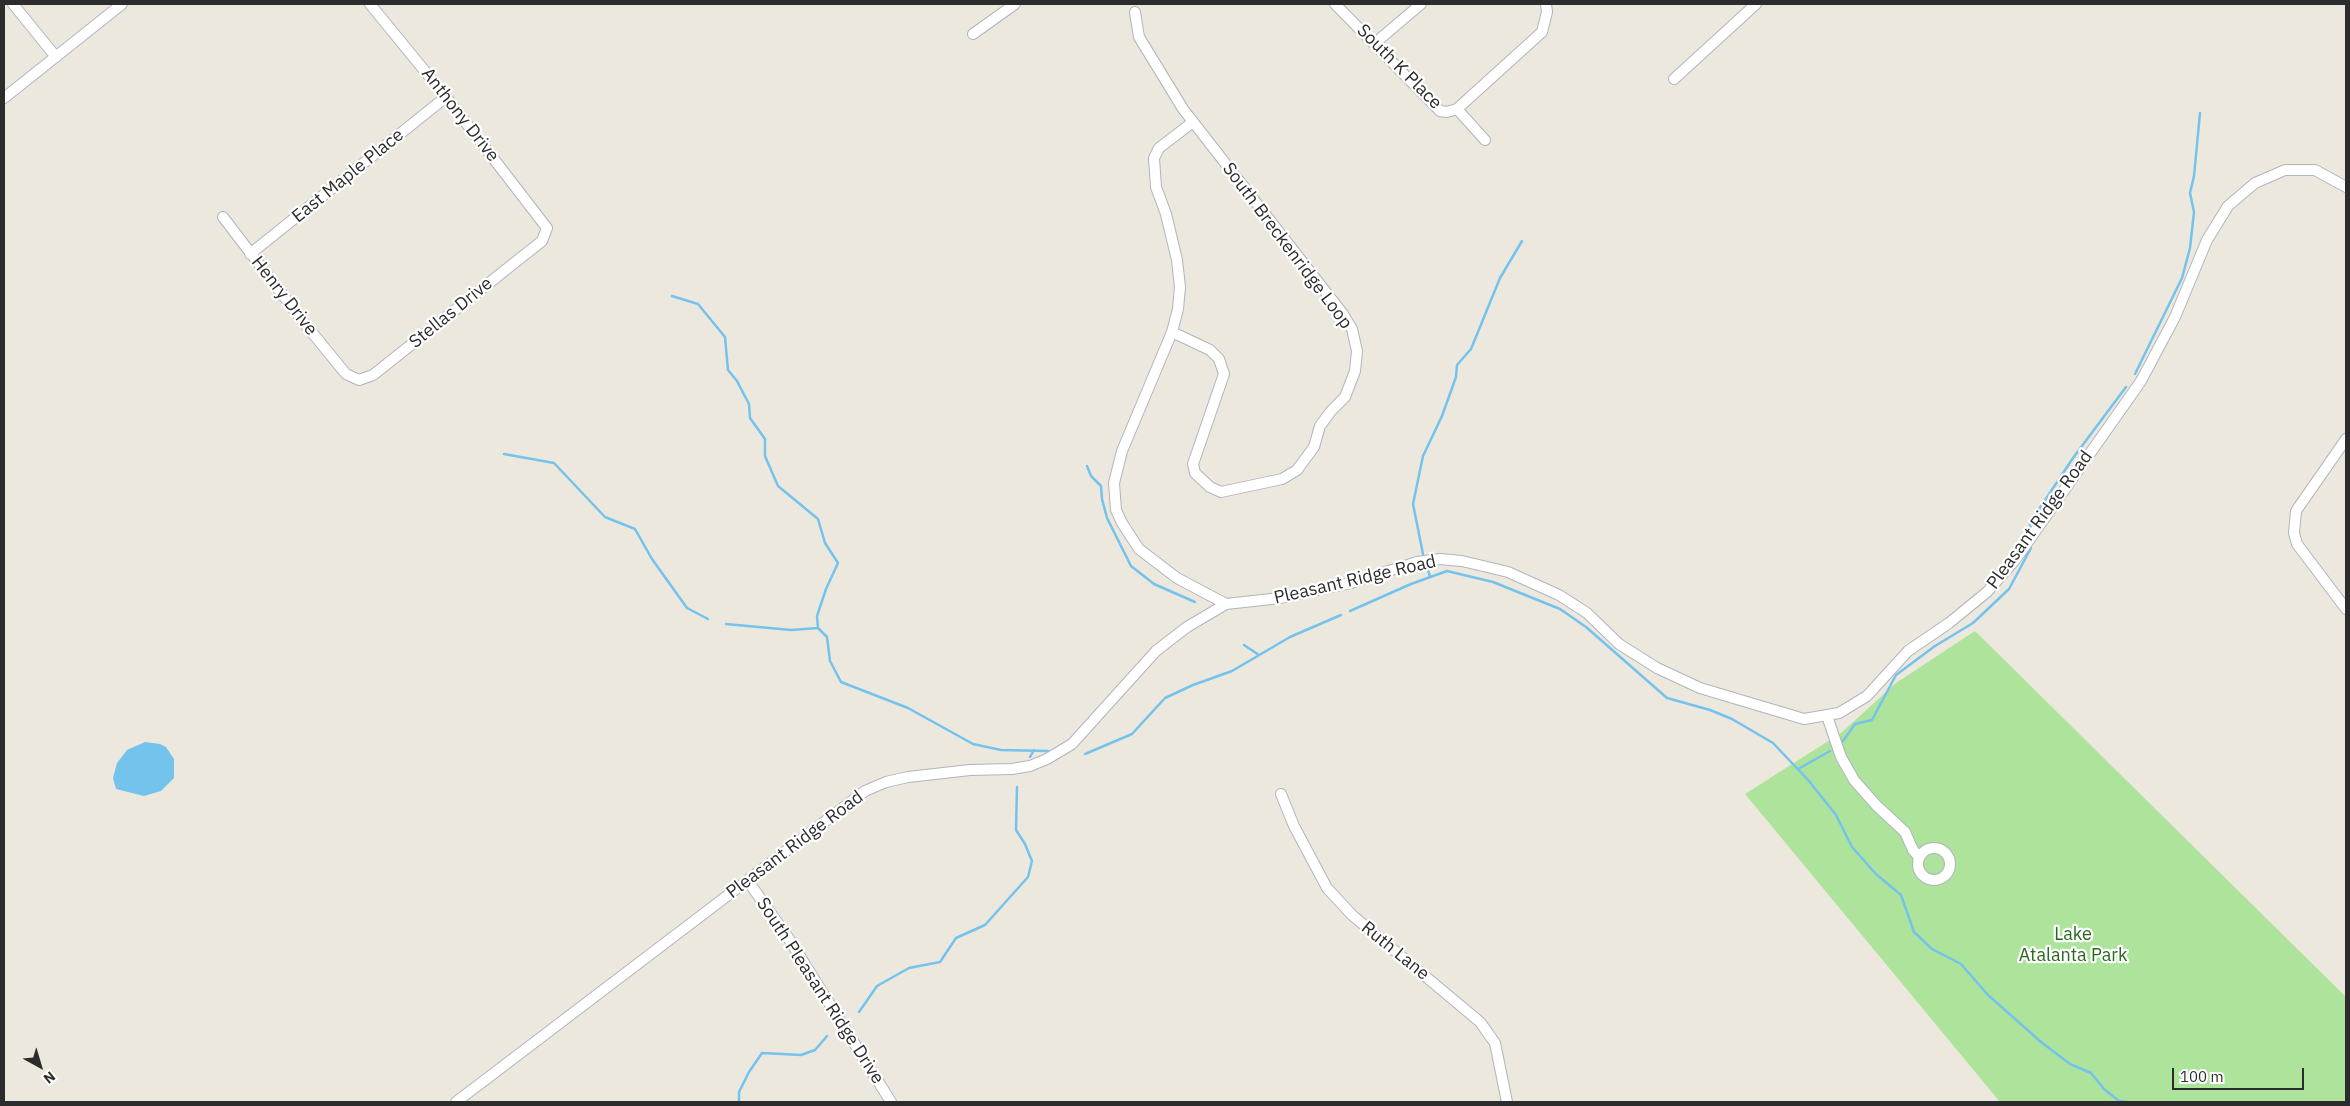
<!DOCTYPE html>
<html>
<head>
<meta charset="utf-8">
<style>
  body { margin:0 }
  #map { position:relative; width:2350px; height:1106px; overflow:hidden; background:#ede8de; font-family:"IBM Plex Sans",sans-serif }
  canvas { display:block }
  .frame { position:absolute; inset:0; border:5px solid #2c2c2c; pointer-events:none }
  .north { position:absolute; left:15px; top:1041px; width:50px; height:50px; -webkit-text-stroke:4px #fff; paint-order:stroke; rotate:141deg; font-size:14px; font-weight:700; line-height:20px; text-align:center; color:#2c2c2c }
  .north::after { content:''; display:block; margin:auto; width:18px; height:22px; background:#2c2c2c; clip-path:polygon(50% 0,100% 100%,50% 72%,0 100%) }
  .scale { position:absolute; left:2172px; top:1068px; width:132px; height:22px; box-sizing:border-box; border:2px solid #2c2c2c; border-top:0; padding-left:6px; font-size:15px; line-height:18px; white-space:nowrap; color:#2c2c2c; -webkit-text-stroke:4px #fff; paint-order:stroke }
</style>
</head>
<body>
<div id="map">
<canvas width="2350" height="1106"></canvas>
<div class="frame"></div>
<div class="north">N</div>
<div class="scale">100 m</div>
</div>
<script>
const g = document.querySelector('canvas').getContext('2d');
g.lineJoin = 'round';
function fillPath(path, color) {
  g.fillStyle = color;
  g.fill(path, 'evenodd');
}
function poly(rows) {
  const path = new Path2D();
  for (const r of rows) {
    if (r.length === 3) {
      path.moveTo(r[0] + r[2], r[1]);
      path.arc(r[0], r[1], r[2], 0, 2 * Math.PI);
      continue;
    }
    path.moveTo(r[0], r[1]);
    for (let i = 2; i < r.length; i += 2) path.lineTo(r[i], r[i + 1]);
  }
  return path;
}
function stroke(path, color, width, dash) {
  g.strokeStyle = color;
  g.lineWidth = width;
  g.lineCap = dash ? 'butt' : 'round';
  g.setLineDash(dash || []);
  g.stroke(path);
}
function label(font, color, halo, rows, align = 'center') {
  g.font = font + ' "IBM Plex Sans",sans-serif';
  g.lineWidth = 4.5;
  g.setLineDash([]);
  g.textBaseline = 'middle';
  g.strokeStyle = halo;
  g.fillStyle = color;
  for (const [text, x, y, turn = 0] of rows) {
    g.save();
    g.translate(x, y);
    g.rotate((+turn || 0) * Math.PI / 180);
    g.textAlign = isNaN(turn) ? turn : align;
    if (halo) g.strokeText(text, 0, 0);
    g.fillText(text, 0, 0);
    g.restore();
  }
}
fillPath(poly([
  [1975,631,2346,997,2346,1102,2000,1102,1745,794,1841,733,1896,683]
]), '#aee39c');
fillPath(poly([
  [145,742,160,744,166,747,174,759,174,778,161,791,144,796,116,789,113,778,117,763,127,750]
]), '#73c3ed');
stroke(poly([
  [672,296,698,304,725,337,728,370,737,381,749,404,750,418,765,439,765,456,778,486,818,519,825,543,838,563,826,589,817,616,818,628,827,637,830,661,841,682,908,708,973,744,1001,750,1048,751],
  [2135,374,2182,278,2190,248,2194,212,2190,193,2194,176,2200,113],
  [504,454,554,463,605,517,635,529,652,559,687,608,708,619],
  [1087,466,1091,476,1101,486,1102,499,1107,518,1131,566,1154,584,1195,602],
  [2030,527,2030,523,2073,458,2126,387],
  [1423,554,1413,504,1423,456,1442,416,1456,377,1457,365,1471,349,1500,278,1522,241],
  [1427,568,1430,576],
  [1350,611,1411,584,1447,571,1493,582,1560,609,1586,627,1667,698,1710,710,1732,719,1773,743,1809,781,1836,815,1852,847,1876,874,1901,895,1914,932,1932,949,1961,964,1988,995,2041,1042,2070,1064,2091,1073,2104,1089,2119,1101,2128,1102],
  [726,624,791,630,818,628],
  [1244,645,1259,655],
  [1843,741,1855,724,1872,720,1896,675,1935,646,1973,623,2009,589,2031,548],
  [1085,754,1132,734,1165,698,1193,685,1232,671,1290,637,1341,615],
  [1030,757,1034,750],
  [1798,769,1830,751],
  [859,1012,877,986,909,968,940,962,956,938,985,925,1028,877,1032,861,1025,844,1016,830,1017,787],
  [739,1102,739,1092,749,1072,762,1053,801,1055,815,1050,827,1036]
]), '#73c3ed', 2.5);
const minor = poly([
  [13,4,56,57],
  [1335,4,1440,111,1447,112,1457,109,1542,32,1547,12,1546,4],
  [1135,12,1139,37,1183,109,1343,314,1352,329,1357,351,1355,371,1345,397,1331,411,1320,426,1314,447,1297,470,1282,479,1221,492,1210,487,1195,473,1193,464,1224,374,1219,359,1210,350,1172,332],
  [973,34,1015,4],
  [1375,43,1421,4],
  [1674,79,1756,4],
  [4,98,122,4],
  [1457,109,1485,140],
  [1193,122,1159,148,1154,158,1156,187,1166,214,1177,260,1180,287,1178,309,1172,332,1122,451,1114,483,1116,510,1122,523,1139,549,1177,578,1226,604],
  [223,217,305,324,346,374,359,380,373,375,542,241,547,228,446,97,370,4],
  [250,254,446,97],
  [2346,439,2296,511,2294,533,2297,544,2346,609],
  [1827,716,1841,757,1854,780,1876,805,1905,832,1913,850,1919,857],
  [1281,794,1294,826,1327,888,1352,915,1480,1022,1495,1043,1507,1102],
  [1934,864,16],
  [748,881,789,939,891,1102],
  [456,1102,865,791,886,782,908,777,970,770,1012,769,1030,766,1047,759,1072,744,1156,651,1187,627,1226,604,1280,598,1351,583,1417,562,1440,559,1462,561,1508,572,1559,595,1587,613,1619,644,1657,668,1700,688,1804,719,1839,713,1867,696,1908,651,1949,623,1987,592,2015,560,2141,381,2175,317,2207,240,2228,206,2255,183,2285,170,2315,170,2346,187]
]);
stroke(minor, '#b2b3bf', 12);
stroke(minor, '#fff', 10);
label('18px', '#2c2c2c', '#fff', [
  ["South K Place",1399,67,45],
  ["Anthony Drive",460,115,52],
  ["East Maple Place",348,176,-39],
  ["South Breckenridge Loop",1287,246,53],
  ["Henry Drive",284,296,52],
  ["Stellas Drive",451,313,-39],
  ["Pleasant Ridge Road",2040,520,-54],
  ["Pleasant Ridge Road",1355,580,-13],
  ["Pleasant Ridge Road",795,845,-37],
  ["Ruth Lane",1395,951,39],
  ["South Pleasant Ridge Drive",820,991,57]
]);
label('18px', '#26691c', '#fff', [
  ["Lake",2073,935],
  ["Atalanta Park",2073,956]
]);
</script>
</body>
</html>
